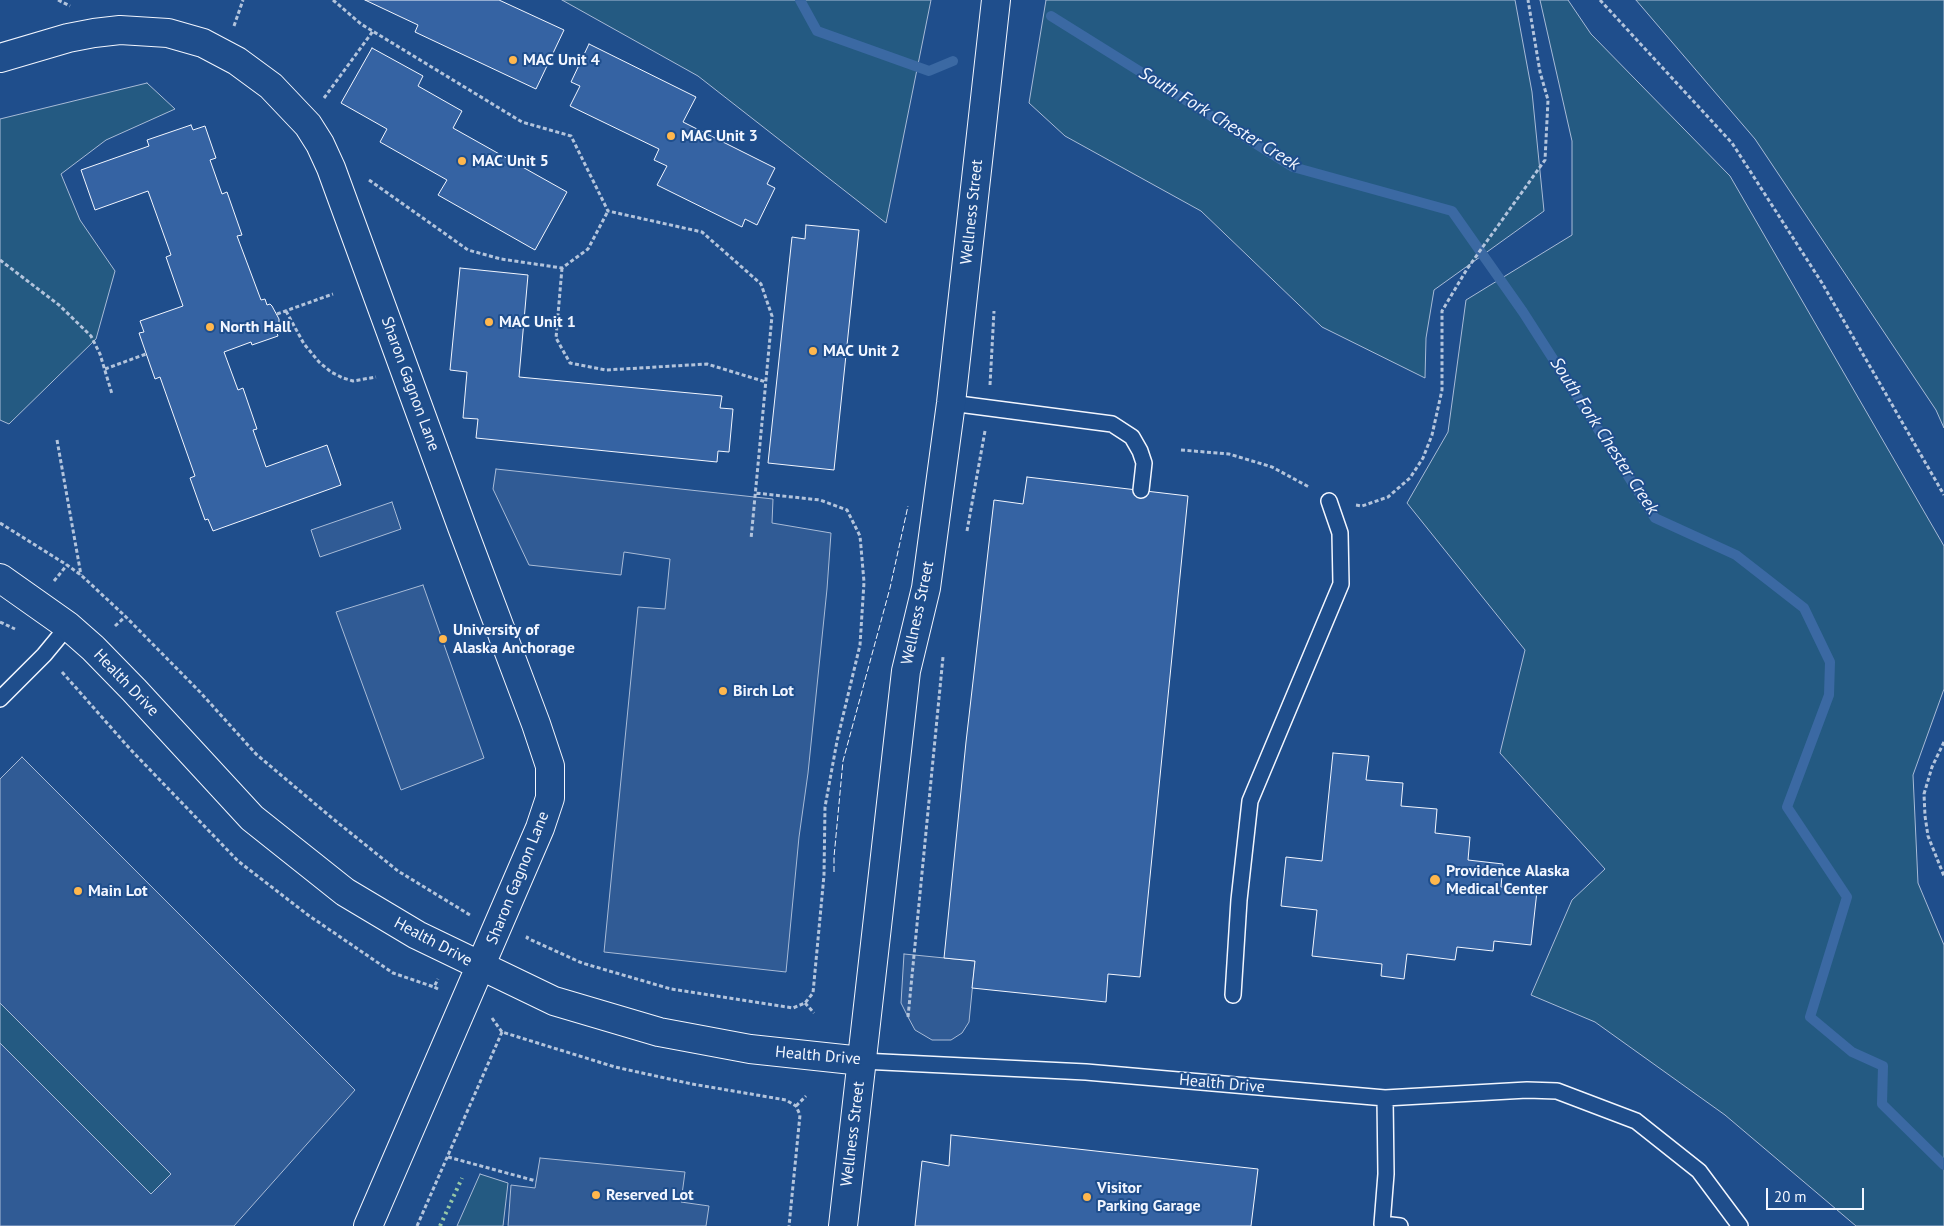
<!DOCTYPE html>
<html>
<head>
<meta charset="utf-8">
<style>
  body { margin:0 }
  #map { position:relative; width:1944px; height:1226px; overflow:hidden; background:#1f4e8c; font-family:"PT Sans",sans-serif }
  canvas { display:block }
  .scale { position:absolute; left:1766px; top:1188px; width:98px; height:22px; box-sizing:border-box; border:2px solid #f2f6ff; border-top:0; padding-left:6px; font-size:15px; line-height:18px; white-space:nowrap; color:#f2f6ff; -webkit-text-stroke:4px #1f4e8c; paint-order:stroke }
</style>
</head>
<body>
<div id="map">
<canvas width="1944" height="1226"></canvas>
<div class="scale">20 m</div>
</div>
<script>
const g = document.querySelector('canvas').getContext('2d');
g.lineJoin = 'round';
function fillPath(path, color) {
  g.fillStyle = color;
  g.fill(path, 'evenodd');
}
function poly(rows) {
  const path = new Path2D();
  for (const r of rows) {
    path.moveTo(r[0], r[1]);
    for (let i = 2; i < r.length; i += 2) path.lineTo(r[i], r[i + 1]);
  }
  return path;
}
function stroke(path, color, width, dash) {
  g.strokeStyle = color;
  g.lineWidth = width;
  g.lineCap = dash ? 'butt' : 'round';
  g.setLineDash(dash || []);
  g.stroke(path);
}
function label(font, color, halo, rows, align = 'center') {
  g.font = font + ' "PT Sans",sans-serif';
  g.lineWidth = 4;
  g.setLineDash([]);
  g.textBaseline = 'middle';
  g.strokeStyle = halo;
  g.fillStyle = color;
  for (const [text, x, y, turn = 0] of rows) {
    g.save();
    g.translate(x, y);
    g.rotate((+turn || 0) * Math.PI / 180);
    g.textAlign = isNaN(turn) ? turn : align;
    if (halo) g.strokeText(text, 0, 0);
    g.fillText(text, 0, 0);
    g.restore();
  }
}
const green = poly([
  [562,0,931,0,886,223,698,76,562,0],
  [1046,0,1515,0,1532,92,1544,211,1434,290,1426,338,1425,378,1322,327,1201,211,1065,136,1029,103,1046,0],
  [1540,0,1568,0,1591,34,1730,176,1944,546,1944,689,1913,775,1918,883,1944,945,1944,1226,1856,1226,1725,1115,1595,1022,1531,995,1572,900,1605,869,1500,753,1525,650,1407,503,1448,432,1466,300,1572,235,1572,141,1540,0],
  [1636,0,1944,0,1944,428,1936,410,1755,139,1636,0],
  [147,83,175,109,106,140,61,174,80,220,115,271,96,339,9,424,0,420,0,119,147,83],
  [0,1003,171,1174,151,1194,0,1043,0,1003],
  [480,1174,508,1183,503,1226,457,1226,480,1174]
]);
fillPath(green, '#245a82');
stroke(green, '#a8bbd7', 1);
const parking = poly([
  [496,469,773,499,772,523,831,533,827,589,808,773,799,837,786,972,604,952,638,607,665,609,670,559,624,552,621,575,529,565,493,489,496,469],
  [392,502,401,529,320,557,311,530,392,502],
  [423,585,484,758,401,790,336,612,423,585],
  [22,757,355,1090,234,1226,0,1226,0,1043,151,1194,171,1174,0,1003,0,779,22,757],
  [904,954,975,961,969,1022,962,1033,951,1040,932,1040,915,1030,908,1017,901,1003,904,954],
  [540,1158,685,1172,681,1202,709,1206,706,1226,508,1226,511,1185,535,1188,540,1158]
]);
fillPath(parking, '#305b95');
stroke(parking, '#a8bbd7', 1);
stroke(poly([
  [800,0,817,31,929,71,953,61],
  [1051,16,1293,167,1452,211,1523,312,1655,518,1736,555,1804,608,1830,662,1829,695,1787,807,1847,897,1810,1017,1852,1052,1883,1066,1882,1104,1944,1165]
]), '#3b69a3', 10);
const building = poly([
  [365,0,499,0,564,30,536,89,415,32,418,25,365,0],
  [589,44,696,97,683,122,775,168,767,184,775,188,757,225,745,219,742,227,657,185,667,166,654,160,659,149,570,106,580,86,571,82,589,44],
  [372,48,423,76,418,86,462,111,453,128,567,192,535,250,438,195,447,180,380,142,387,129,341,103,372,48],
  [191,125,193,130,205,126,216,158,210,160,222,194,227,192,242,235,237,236,261,300,265,299,267,305,270,304,272,306,279,319,279,329,276,330,278,336,252,345,251,342,224,352,238,390,243,388,257,429,253,430,266,467,327,445,341,485,213,531,208,519,205,520,190,478,195,476,160,377,155,379,139,333,144,332,140,321,183,306,166,257,171,255,148,191,95,210,81,170,149,146,147,140,191,125],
  [806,225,859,230,834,470,768,463,792,237,805,239,806,225],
  [460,268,528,275,519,377,722,396,720,408,733,409,729,452,718,451,717,462,476,438,478,419,463,418,467,372,450,370,460,268],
  [1027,477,1188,496,1140,977,1108,974,1106,1002,972,988,975,961,944,958,966,742,994,500,1023,504,1027,477],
  [1333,753,1369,756,1366,780,1403,783,1401,806,1437,809,1435,833,1470,837,1468,860,1503,864,1501,887,1537,891,1531,945,1494,941,1493,951,1457,947,1455,960,1407,954,1404,979,1381,976,1382,964,1312,956,1317,910,1281,906,1286,857,1322,861,1333,753],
  [951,1135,1258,1169,1251,1226,915,1226,922,1161,949,1166,951,1135]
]);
fillPath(building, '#3563a3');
stroke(building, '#f2f6ff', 1);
const lane = poly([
  [951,403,1112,424,1132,437,1140,451,1144,463,1141,490],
  [0,699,44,655,68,626],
  [1233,995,1239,900,1250,801,1341,584,1340,533,1329,501],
  [862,1061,1086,1072,1385,1098,1527,1090,1557,1091,1636,1121,1699,1171,1740,1226],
  [1385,1098,1386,1174,1382,1224,1400,1226]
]);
const street = poly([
  [0,58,68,38,94,33,120,30,168,33,203,43,237,61,271,86,308,125,320,144,331,168,462,527,536,724,550,766,550,798,540,828,368,1226],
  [0,578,68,626,93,648,134,690,252,818,345,892,417,935,554,1001,659,1032,750,1049,862,1061],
  [843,1226,906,671,926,588,951,403,996,0]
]);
stroke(lane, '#f2f6ff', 18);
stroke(street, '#f2f6ff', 30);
stroke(poly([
  [58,0,70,6],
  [333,0,361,24,522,122,571,136,608,211,702,232,761,284,772,316,751,539],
  [1600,0,1732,143,1822,283,1944,495],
  [234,26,243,0],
  [324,98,373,31],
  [369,180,468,250,501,259,562,268,588,249,608,211],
  [0,260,59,305,91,336,100,354,112,394],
  [562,268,556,338,570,363,606,370,707,364,766,382],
  [286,311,304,344,319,362,331,372,343,378,353,381,376,377],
  [277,314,333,294],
  [105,369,146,354],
  [990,385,994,311],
  [57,440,81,575],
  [1181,450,1229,454,1272,467,1309,487],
  [1356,505,1362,506,1388,497,1410,478,1423,458,1432,435,1442,390,1442,311,1467,269,1545,160,1548,100,1540,72,1528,0],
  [0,523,67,565,81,575,125,616,200,692,256,754,332,818,398,871,470,915],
  [967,531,985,431],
  [54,581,67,565],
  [0,622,15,629],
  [115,626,125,617],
  [62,672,130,749,238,861,308,915,393,973,434,987],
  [1944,742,1932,767,1924,794,1925,816,1928,836,1944,876],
  [528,936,527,938,582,963,671,989,793,1008,805,1003,813,993,824,875,825,807,837,741,860,645,864,582,860,536,847,510,820,500,755,493],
  [438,989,434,987,438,979],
  [805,1003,814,1013],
  [908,1017,943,657],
  [492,1018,502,1032,615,1067,692,1084,786,1100,796,1106,800,1115,789,1226],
  [796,1106,806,1096],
  [448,1157,536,1181],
  [417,1226,502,1032]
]), '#b3c4dc', 3, [4, 2.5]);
stroke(lane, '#1f4e8c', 15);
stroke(street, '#1f4e8c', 28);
stroke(poly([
  [440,1226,462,1178]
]), '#97c8a6', 4, [2.5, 4]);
stroke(poly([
  [834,872,834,857,843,761,890,588,908,506]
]), '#f2f6ff', 1, [6, 2.5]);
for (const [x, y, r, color] of [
  [513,60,5,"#ffb74d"],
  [671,136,5,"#ffb74d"],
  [462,161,5,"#ffb74d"],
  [489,322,5,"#ffb74d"],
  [210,327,5,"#ffb74d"],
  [813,351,5,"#ffb74d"],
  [443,639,5,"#ffb74d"],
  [723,691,5,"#ffb74d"],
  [1435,880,6,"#ffb74d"],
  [78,891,5,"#ffb74d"],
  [596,1195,5,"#ffb74d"],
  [1087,1197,5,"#ffb74d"]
]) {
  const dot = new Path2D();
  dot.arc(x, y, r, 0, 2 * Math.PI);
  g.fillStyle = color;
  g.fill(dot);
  stroke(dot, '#1f4e8c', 2);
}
label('bold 16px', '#f2f6ff', '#1f4e8c', [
  ["MAC Unit 4",523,60],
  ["MAC Unit 3",681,136],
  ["MAC Unit 5",472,161],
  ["MAC Unit 1",499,322],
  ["North Hall",220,327],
  ["MAC Unit 2",823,351],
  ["University of",453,630],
  ["Alaska Anchorage",453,648],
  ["Birch Lot",733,691],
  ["Providence Alaska",1446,871],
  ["Medical Center",1446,889],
  ["Main Lot",88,891],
  ["Visitor",1097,1188],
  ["Parking Garage",1097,1206],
  ["Reserved Lot",606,1195]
], 'left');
label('16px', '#f2f6ff', '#1f4e8c', [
  ["Wellness Street",972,212,-84],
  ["Sharon Gagnon Lane",410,384,70],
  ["Wellness Street",918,613,-78],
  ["Health Drive",126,683,46],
  ["Sharon Gagnon Lane",518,878,-68],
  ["Health Drive",433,942,28],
  ["Health Drive",818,1056,5],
  ["Health Drive",1222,1084,5],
  ["Wellness Street",853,1134,-83]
]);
label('italic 18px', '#f2f6ff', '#1f4e8c', [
  ["South Fork Chester Creek",1219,119,31],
  ["South Fork Chester Creek",1604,436,57]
]);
</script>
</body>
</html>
